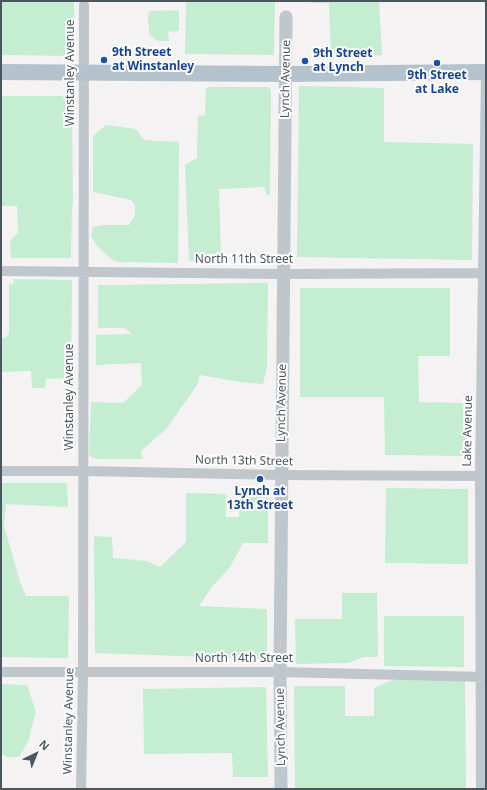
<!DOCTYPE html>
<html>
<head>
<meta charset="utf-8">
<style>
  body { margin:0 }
  #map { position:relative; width:487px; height:790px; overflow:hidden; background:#f4f2f2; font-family:"Noto Sans",sans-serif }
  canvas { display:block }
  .frame { position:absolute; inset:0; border:2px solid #4b565e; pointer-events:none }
  .north { position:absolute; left:16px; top:734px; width:40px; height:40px; -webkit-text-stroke:3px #fff; paint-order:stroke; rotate:43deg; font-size:11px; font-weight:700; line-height:16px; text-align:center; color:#4b565e }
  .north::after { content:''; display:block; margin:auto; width:14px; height:18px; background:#4b565e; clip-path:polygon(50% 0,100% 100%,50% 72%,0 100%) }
</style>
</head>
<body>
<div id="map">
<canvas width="487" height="790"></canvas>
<div class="frame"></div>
<div class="north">N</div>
</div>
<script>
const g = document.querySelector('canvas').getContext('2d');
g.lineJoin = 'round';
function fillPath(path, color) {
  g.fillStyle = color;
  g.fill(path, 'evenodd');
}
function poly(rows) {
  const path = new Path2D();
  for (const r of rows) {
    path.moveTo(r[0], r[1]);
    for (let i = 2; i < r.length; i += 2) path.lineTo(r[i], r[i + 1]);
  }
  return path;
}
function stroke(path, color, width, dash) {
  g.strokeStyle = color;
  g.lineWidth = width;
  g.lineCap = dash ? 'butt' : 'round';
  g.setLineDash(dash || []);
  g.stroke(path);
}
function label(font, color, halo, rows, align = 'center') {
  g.font = font + ' "Noto Sans",sans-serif';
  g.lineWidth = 4;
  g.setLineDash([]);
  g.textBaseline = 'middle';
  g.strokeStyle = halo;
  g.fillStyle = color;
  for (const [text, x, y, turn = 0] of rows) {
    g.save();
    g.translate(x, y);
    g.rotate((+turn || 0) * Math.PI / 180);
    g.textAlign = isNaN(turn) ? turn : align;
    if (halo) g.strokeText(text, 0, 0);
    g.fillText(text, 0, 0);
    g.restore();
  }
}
fillPath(poly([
  [1,1,74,1,75,56,1,55],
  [186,1,275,1,274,55,185,54],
  [298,1,379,1,382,55,331,58,329,3,314,3],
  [179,10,179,31,168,32,169,41,158,41,150,35,148,22,149,11],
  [299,86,384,88,384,142,473,144,472,260,297,257],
  [208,87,268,87,271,90,270,195,266,195,265,187,219,189,221,260,189,261,185,165,197,158,198,116,205,115,206,89],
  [1,96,72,96,73,206,72,206,71,258,11,258,10,241,18,233,17,206,1,206],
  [106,125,136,129,144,140,179,142,178,263,119,262,111,259,98,247,91,236,93,227,103,225,129,225,135,215,135,205,131,200,93,192,93,136],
  [13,279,72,280,71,378,46,379,45,388,32,388,31,371,1,372,1,338,5,338,9,333,9,284,14,284],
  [268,283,267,367,263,384,240,382,200,375,197,385,167,428,141,451,143,459,97,459,89,456,91,402,123,403,142,385,141,363,96,365,96,335,132,334,125,328,98,328,98,285],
  [300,288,450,288,450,356,418,356,419,402,465,403,465,456,385,455,384,397,300,397],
  [1,483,67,483,68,507,6,504,4,526,20,582,26,596,69,596,68,658,1,657],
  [386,488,468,489,468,564,385,563],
  [240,489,268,489,268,543,243,543,230,567,211,588,199,606,267,609,267,659,95,653,94,536,112,537,113,558,147,561,160,567,186,542,186,493,226,494,226,517,239,517],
  [342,593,377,593,378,657,363,657,349,663,296,664,295,619,342,619],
  [384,616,464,616,464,667,384,666],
  [392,680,465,680,466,789,295,789,294,686,345,686,345,716,374,716,374,688],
  [1,684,27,685,36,712,31,729,29,740,19,757,7,757,1,754],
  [266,687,268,777,233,777,232,753,144,754,143,689]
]), '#c4edd2');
stroke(poly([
  [1,271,284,274,486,273],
  [1,471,83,471,282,475,486,476],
  [1,672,280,672,486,677],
  [81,789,83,672,84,5],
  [481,789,480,476,486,72]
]), '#bfc7cd', 10);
stroke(poly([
  [281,789,280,672,286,17]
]), '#bfc7cd', 13);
stroke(poly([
  [1,72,285,74,486,72]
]), '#b4c2ce', 16);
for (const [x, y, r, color] of [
  [104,60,4,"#1a4fb4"],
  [305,61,4,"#1a4fb4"],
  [437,63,4,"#1a4fb4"],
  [260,479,4,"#1a4fb4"]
]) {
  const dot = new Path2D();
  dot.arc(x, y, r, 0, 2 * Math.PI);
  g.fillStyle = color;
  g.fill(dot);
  stroke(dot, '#fff', 1.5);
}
label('bold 12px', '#164399', '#fff', [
  ["9th Street",112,53],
  ["at Winstanley",112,67],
  ["9th Street",313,54],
  ["at Lynch",313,68],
  ["9th Street",437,76,"center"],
  ["at Lake",437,90,"center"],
  ["Lynch at",260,492,"center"],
  ["13th Street",260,506,"center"]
], 'left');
label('12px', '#4b565e', '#fff', [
  ["Winstanley Avenue",71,73,-90],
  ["Lynch Avenue",286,79,-89],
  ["North 11th Street",244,260],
  ["Winstanley Avenue",70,397,-90],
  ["Lynch Avenue",282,403,-89],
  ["Lake Avenue",468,431,-89],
  ["North 13th Street",244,461,1],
  ["North 14th Street",244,659],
  ["Winstanley Avenue",69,721,-89],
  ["Lynch Avenue",281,727,-91]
]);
</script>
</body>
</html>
